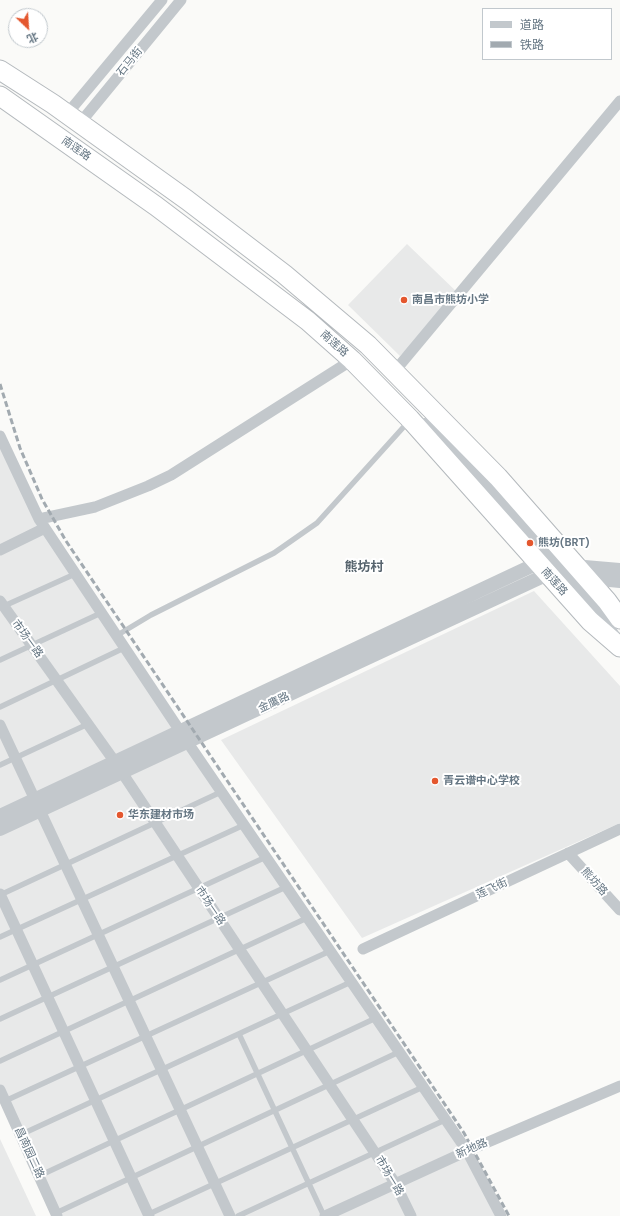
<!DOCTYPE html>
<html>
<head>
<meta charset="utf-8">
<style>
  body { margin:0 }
  #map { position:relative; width:620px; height:1216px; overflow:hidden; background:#fafaf8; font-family:"DM Sans","Noto Sans SC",sans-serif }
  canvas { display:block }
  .legend { position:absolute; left:482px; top:8px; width:130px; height:52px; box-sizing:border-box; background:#fff; border:1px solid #c1c8cd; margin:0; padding:5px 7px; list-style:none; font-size:12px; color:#657683 }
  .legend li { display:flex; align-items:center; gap:8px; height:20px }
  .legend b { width:20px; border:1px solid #c1c8cd }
  .north { position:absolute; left:8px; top:8px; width:40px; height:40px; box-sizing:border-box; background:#fff; border:1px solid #c1c8cd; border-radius:50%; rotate:155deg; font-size:11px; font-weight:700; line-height:16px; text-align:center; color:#657683 }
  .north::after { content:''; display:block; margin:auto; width:14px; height:18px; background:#e4572e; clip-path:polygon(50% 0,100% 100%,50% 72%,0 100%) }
</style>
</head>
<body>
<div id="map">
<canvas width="620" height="1216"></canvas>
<ul class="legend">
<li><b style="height:5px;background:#c3c8cc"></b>道路</li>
<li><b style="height:5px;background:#a2aab0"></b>铁路</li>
</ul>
<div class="north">北</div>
</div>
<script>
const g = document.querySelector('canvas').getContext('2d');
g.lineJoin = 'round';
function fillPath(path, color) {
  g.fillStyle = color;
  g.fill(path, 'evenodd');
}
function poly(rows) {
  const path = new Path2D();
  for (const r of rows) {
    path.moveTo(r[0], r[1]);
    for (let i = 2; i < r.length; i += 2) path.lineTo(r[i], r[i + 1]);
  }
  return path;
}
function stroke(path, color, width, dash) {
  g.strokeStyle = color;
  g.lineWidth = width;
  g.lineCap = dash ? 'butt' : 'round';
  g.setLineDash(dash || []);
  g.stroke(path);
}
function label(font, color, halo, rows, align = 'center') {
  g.font = font + ' "DM Sans","Noto Sans SC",sans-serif';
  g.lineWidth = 4;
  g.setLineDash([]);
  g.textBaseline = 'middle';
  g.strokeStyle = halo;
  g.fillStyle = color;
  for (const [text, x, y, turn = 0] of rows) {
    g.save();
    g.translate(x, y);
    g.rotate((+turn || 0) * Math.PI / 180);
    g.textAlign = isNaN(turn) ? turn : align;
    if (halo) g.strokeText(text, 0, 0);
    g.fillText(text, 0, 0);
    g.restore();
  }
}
fillPath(poly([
  [407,244,460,295,400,356,348,305],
  [0,440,44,528,504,1216,54,1216,0,1101],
  [534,591,620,686,620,823,362,938,221,740],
  [0,1139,36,1216,0,1216]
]), '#e8e9e9');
const trunk = poly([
  [0,70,53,104,187,200,284,274,368,345,498,477,607,601,620,619],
  [0,96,156,206,308,321,352,360,410,419,590,621,620,647]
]);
stroke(trunk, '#b4b9bd', 21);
stroke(poly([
  [4,606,75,574],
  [116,636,151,615,274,553,317,523,409,421],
  [0,660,101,613],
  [0,707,124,648],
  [0,765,88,724],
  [0,895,221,792],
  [0,937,244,825],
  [0,980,266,857],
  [0,1019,286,887],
  [239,1034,324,1216],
  [0,1061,307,918],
  [5,1101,330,951],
  [20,1135,351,982],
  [39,1176,376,1018],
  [56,1213,399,1052],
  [147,1215,423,1087],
  [238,1216,445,1120]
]), '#c3c8cc', 5.5);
stroke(poly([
  [67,114,162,0],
  [80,123,181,0],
  [394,372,620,101],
  [0,436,39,519,188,743,467,1151,501,1216],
  [39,519,95,507,148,486,171,475,352,360],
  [0,550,45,528],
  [0,601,115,762,395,1183,411,1216],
  [0,725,230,1216],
  [568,853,620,910],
  [0,894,149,1216],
  [363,949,620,829],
  [0,1090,57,1216],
  [325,1216,467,1151,620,1086]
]), '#c3c8cc', 11);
stroke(poly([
  [425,425,486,482,560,565,598,609,614,638],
  [0,816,538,563,620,570],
  [0,829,548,574,620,581]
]), '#c3c8cc', 14);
stroke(trunk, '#fff', 19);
stroke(poly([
  [0,384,20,448,42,499,66,541,464,1133,509,1216]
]), '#a2aab0', 3, [6, 3]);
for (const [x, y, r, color] of [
  [404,300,4,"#e4572e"],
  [530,543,4,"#e4572e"],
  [435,781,4,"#e4572e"],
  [120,815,4,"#e4572e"]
]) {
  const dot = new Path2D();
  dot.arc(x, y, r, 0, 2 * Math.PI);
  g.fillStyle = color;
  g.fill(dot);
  stroke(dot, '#fff', 1.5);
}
label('11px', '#657683', '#fff', [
  ["石马街",130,62,-51],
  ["南莲路",76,149,35],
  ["南莲路",334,344,42],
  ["南莲路",554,582,48],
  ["市场一路",27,639,54],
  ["金鹰路",274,703,-25],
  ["熊坊路",594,882,48],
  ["莲飞街",492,889,-25],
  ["市场一路",210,906,56],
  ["新地路",472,1149,-24],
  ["昌南园二路",29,1153,65],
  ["市场一路",389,1176,59]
]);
label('bold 11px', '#657683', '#fff', [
  ["南昌市熊坊小学",412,300],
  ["熊坊(BRT)",538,543],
  ["青云谱中心学校",443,781],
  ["华东建材市场",128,815]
], 'left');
label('bold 13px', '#57646e', '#fff', [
  ["熊坊村",364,568]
]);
</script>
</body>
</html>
